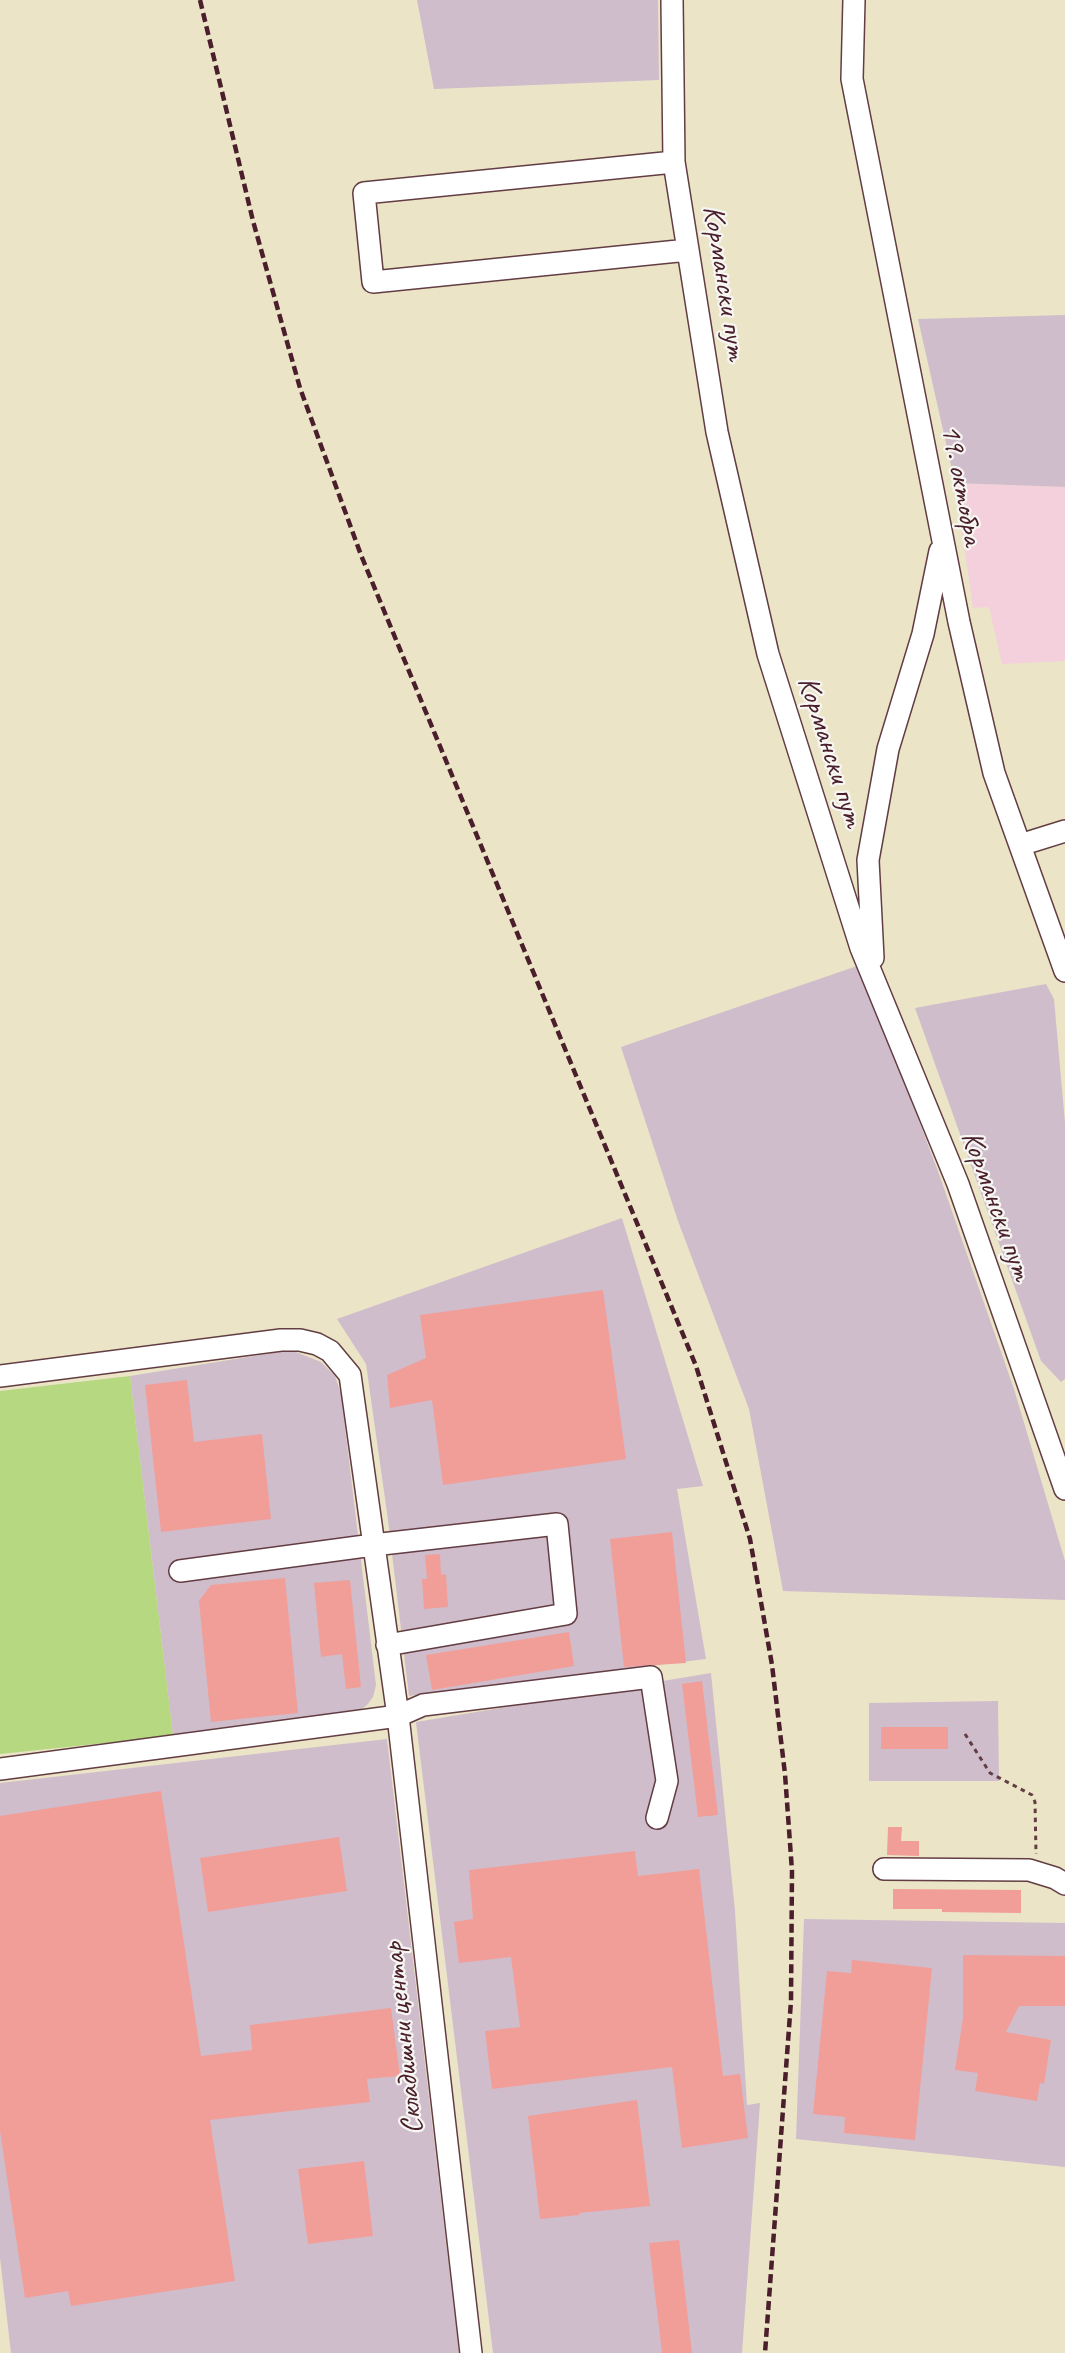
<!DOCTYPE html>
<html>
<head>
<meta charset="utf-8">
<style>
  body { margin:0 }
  canvas { display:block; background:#ebe4c7 }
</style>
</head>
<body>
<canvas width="1065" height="2353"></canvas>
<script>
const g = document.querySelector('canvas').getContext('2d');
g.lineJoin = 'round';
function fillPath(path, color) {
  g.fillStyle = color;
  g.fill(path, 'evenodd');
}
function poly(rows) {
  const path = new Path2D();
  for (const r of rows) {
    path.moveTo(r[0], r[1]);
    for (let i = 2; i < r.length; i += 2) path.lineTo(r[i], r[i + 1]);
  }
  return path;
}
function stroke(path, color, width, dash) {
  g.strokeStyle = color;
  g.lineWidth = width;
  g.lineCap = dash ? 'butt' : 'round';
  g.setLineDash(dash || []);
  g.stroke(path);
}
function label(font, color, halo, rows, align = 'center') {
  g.font = font + ' Caveat,sans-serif';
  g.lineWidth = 4.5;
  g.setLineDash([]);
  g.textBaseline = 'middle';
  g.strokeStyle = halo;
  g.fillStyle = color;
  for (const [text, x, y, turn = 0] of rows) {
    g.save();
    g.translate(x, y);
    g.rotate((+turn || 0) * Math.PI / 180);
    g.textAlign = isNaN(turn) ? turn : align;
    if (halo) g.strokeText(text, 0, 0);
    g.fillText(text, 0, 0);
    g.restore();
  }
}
fillPath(poly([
  [955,483,1065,487,1065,661,1002,664,989,607,973,608]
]), '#f4cfdc');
fillPath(poly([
  [417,0,658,0,659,80,434,89],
  [1065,315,1065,487,955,483,918,319],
  [860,965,939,1174,1014,1389,1065,1561,1065,1600,783,1591,749,1409,678,1221,621,1047],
  [1046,984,1054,999,1065,1123,1065,1379,1061,1382,1041,1361,915,1008],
  [622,1218,703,1486,677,1489,706,1659,409,1696,388,1520,366,1364,337,1319],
  [291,1350,321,1362,335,1376,341,1394,376,1685,373,1697,367,1705,357,1712,173,1736,130,1376],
  [711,1673,735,1911,747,2105,760,2103,742,2353,493,2353,416,1722],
  [998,1701,999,1781,869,1781,869,1703],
  [387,1739,459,2353,11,2353,0,2258,0,1783],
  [804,1919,1065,1923,1065,2167,796,2139]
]), '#d0bdcc');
fillPath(poly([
  [130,1376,173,1736,0,1754,0,1391]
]), '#b6d881');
fillPath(poly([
  [603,1290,626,1459,443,1485,432,1400,390,1408,387,1375,426,1358,420,1315],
  [187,1380,194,1442,262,1434,271,1519,161,1532,145,1385],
  [672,1532,686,1663,624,1667,610,1539],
  [440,1554,441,1575,446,1574,448,1607,424,1609,422,1579,427,1579,425,1555],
  [285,1578,298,1713,211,1722,199,1601,211,1585],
  [350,1580,361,1687,346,1689,342,1654,321,1657,314,1583],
  [569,1632,574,1666,432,1690,426,1655],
  [702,1681,718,1815,698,1817,682,1684],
  [881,1727,948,1727,948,1749,881,1749],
  [161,1791,201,2056,252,2050,250,2025,391,2008,400,2076,367,2079,370,2102,210,2120,235,2281,71,2306,68,2291,25,2298,0,2131,0,1816],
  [888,1827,902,1827,901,1841,919,1841,919,1856,887,1855],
  [339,1837,347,1891,208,1912,200,1858],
  [635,1851,638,1876,699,1869,723,2076,740,2074,748,2138,682,2148,672,2067,492,2089,485,2031,520,2027,511,1957,459,1963,454,1922,473,1919,469,1870],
  [893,1889,1021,1890,1021,1913,942,1912,942,1909,893,1909],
  [963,1955,1065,1956,1065,2006,1019,2006,1006,2032,1051,2040,1044,2084,1040,2083,1037,2101,975,2091,978,2073,955,2070,963,2018],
  [852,1960,932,1968,915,2140,844,2133,845,2117,813,2114,827,1971,851,1973],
  [637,2100,650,2206,579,2213,579,2215,540,2219,528,2116],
  [364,2161,373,2236,308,2244,298,2169],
  [679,2240,692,2353,662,2353,649,2243]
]), '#f19e99');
const minor = poly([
  [672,0,674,162,717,432,768,654,861,948,958,1184,1065,1489],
  [854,0,852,79,959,622,994,773,1065,971],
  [674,162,364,193,373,282,688,250],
  [1020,845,1065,831],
  [873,958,868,860,888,749,923,634,940,551],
  [0,1376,281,1340,300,1340,317,1344,330,1351,350,1375,398,1716,471,2353],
  [180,1571,373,1545,557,1524,566,1614,387,1645],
  [0,1769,398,1716,423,1705,651,1677,667,1781,657,1818],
  [884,1869,1029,1870,1055,1878,1065,1884]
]);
stroke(minor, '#623d42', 24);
stroke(poly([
  [965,1734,990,1773,1032,1795,1035,1802,1036,1854]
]), '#623d42', 3, [4.5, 4.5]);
stroke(minor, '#fff', 21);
stroke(poly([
  [200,0,253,221,300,388,361,555,696,1366,750,1539,772,1665,785,1774,792,1871,791,2001,765,2353]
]), '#4a1f2b', 4.5, [9, 4.5]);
label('30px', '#4a1f2b', '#f6f6f2', [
  ["Кормански пут",724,283,81],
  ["19. октобра",961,485,79],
  ["Кормански пут",830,752,72],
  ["Кормански пут",996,1206,70],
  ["Складишни центар",404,2038,-96]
]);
</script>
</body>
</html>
